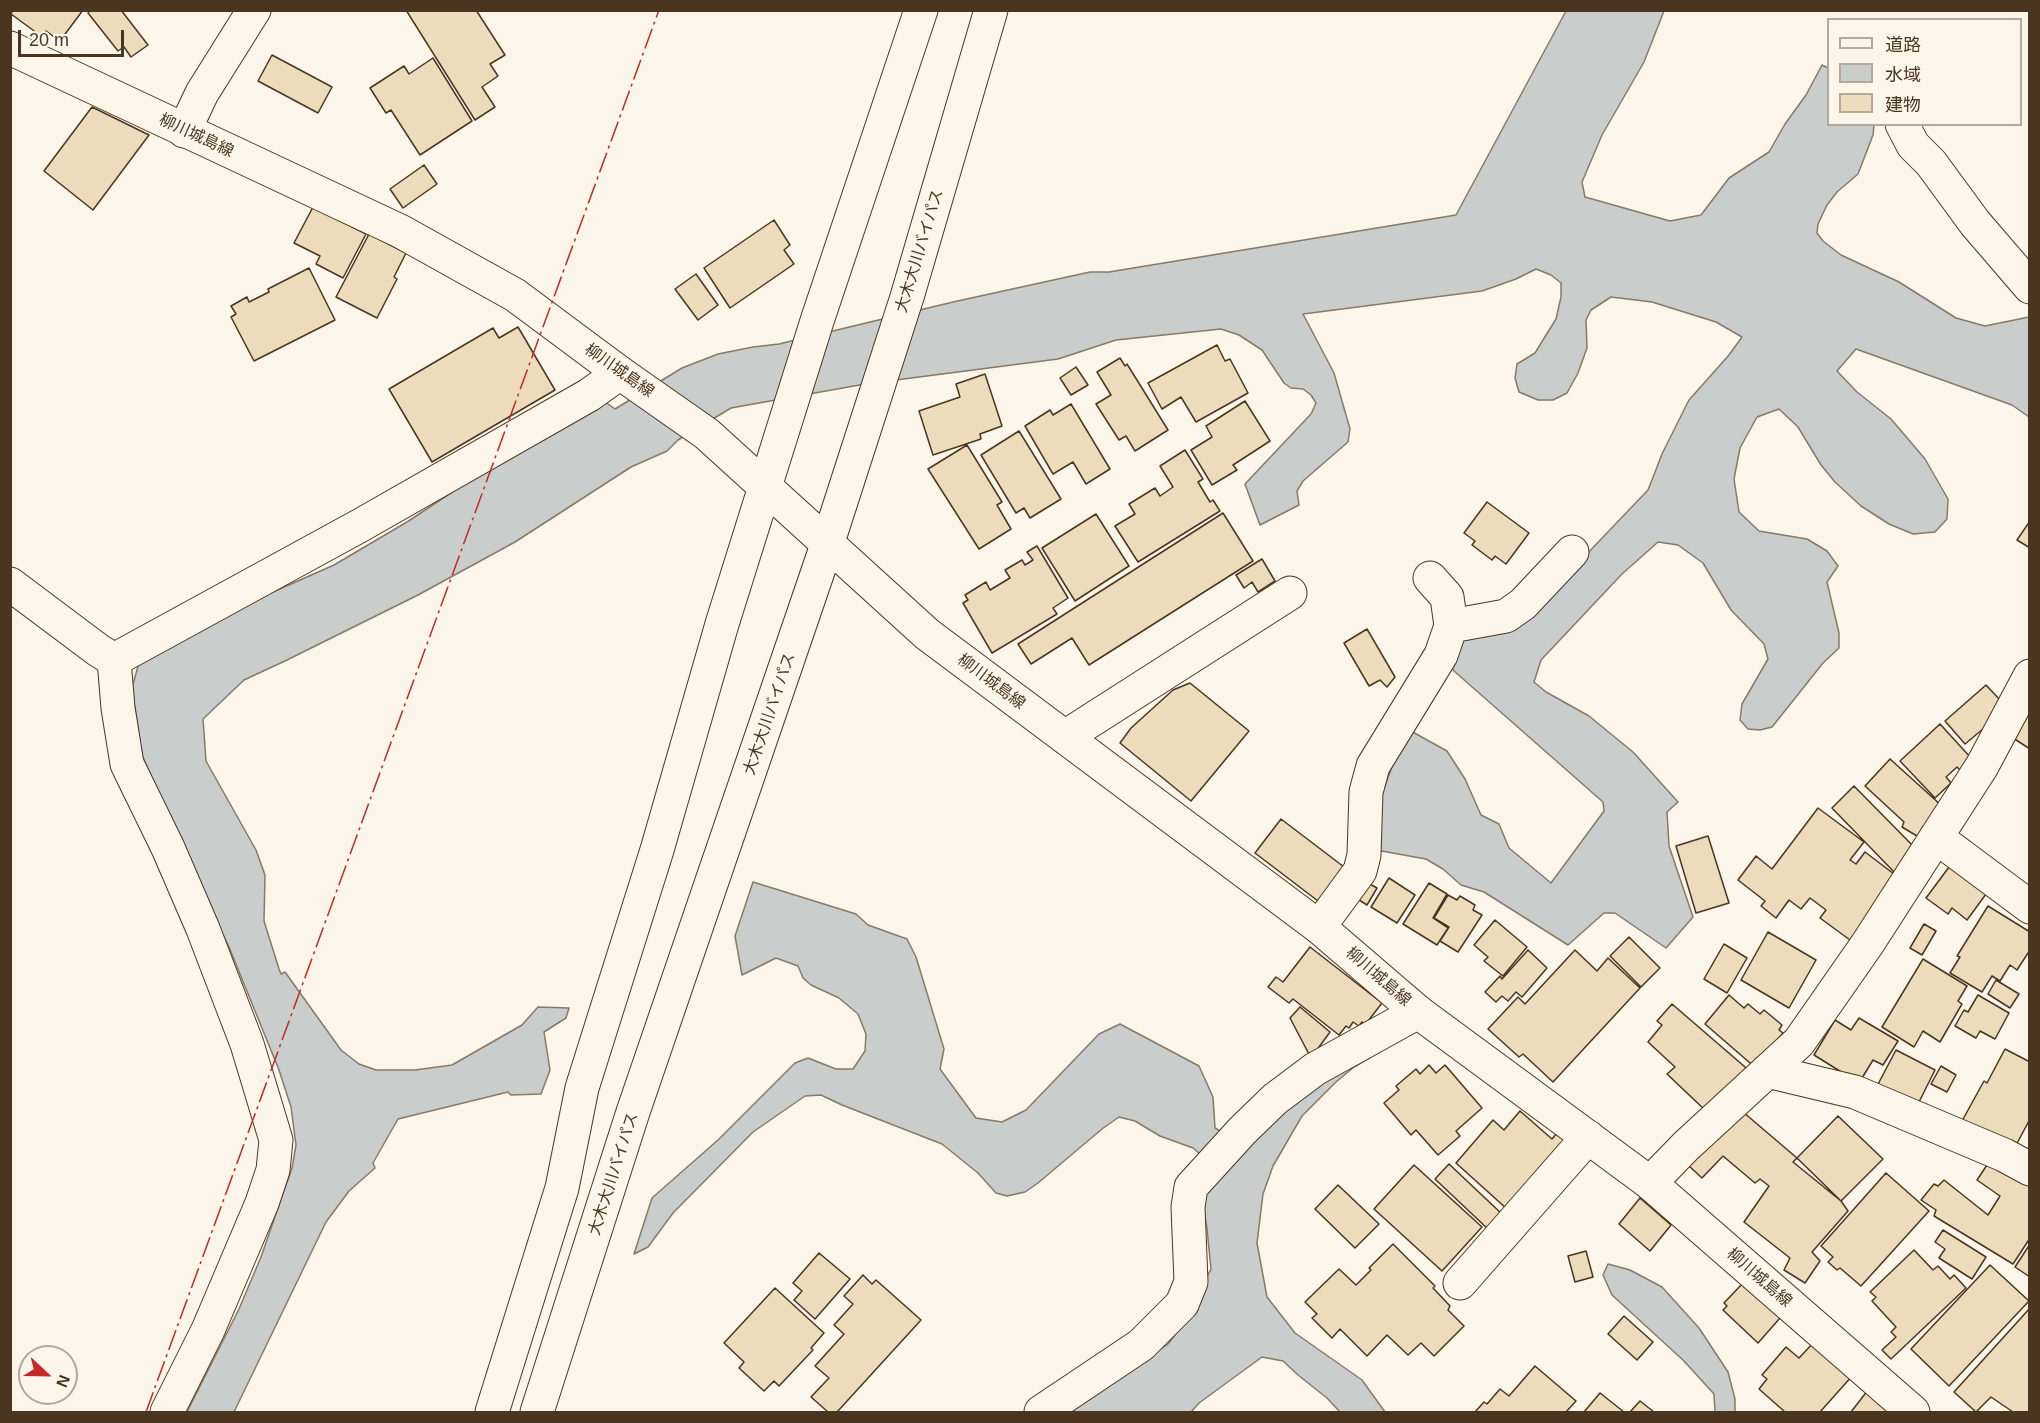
<!DOCTYPE html>
<html>
<head>
<meta charset="utf-8">
<style>
  body { margin:0 }
  #map { position:relative; width:2040px; height:1423px; overflow:hidden; background:#fbf6e9; font-family:Arial,"Noto Sans JP",sans-serif }
  canvas { display:block }
  .frame { position:absolute; inset:0; border:12px solid #4a3520; pointer-events:none }
  .legend { position:absolute; left:1827px; top:18px; width:195px; height:108px; box-sizing:border-box; background:#fbf6e9; border:2px solid #b4a999; margin:0; padding:8px 10px; list-style:none; font-size:18px; color:#4a3520 }
  .legend li { display:flex; align-items:center; gap:12px; height:30px }
  .legend b { width:30px; border:2px solid #b4a999 }
  .north { position:absolute; left:18px; top:1345px; width:60px; height:60px; box-sizing:border-box; background:#fbf6e9; border:2px solid #b4a999; border-radius:50%; rotate:112deg; font-size:16px; font-weight:700; line-height:24px; text-align:center; color:#4a3520 }
  .north::after { content:''; display:block; margin:auto; width:21px; height:27px; background:#c62828; clip-path:polygon(50% 0,100% 100%,50% 72%,0 100%) }
  .scale { position:absolute; left:18px; top:30px; width:106px; height:27px; box-sizing:border-box; border:3px solid #4a3520; border-top:0; padding-left:8px; font-size:18px; line-height:21px; white-space:nowrap; color:#4a3520; -webkit-text-stroke:4px #fbf6e9; paint-order:stroke }
</style>
</head>
<body>
<div id="map">
<canvas width="2040" height="1423"></canvas>
<div class="frame"></div>
<ul class="legend">
<li><b style="height:8px;background:#fbf6e9"></b>道路</li>
<li><b style="height:16px;background:#c9cecd"></b>水域</li>
<li><b style="height:16px;background:#ecdcbc"></b>建物</li>
</ul>
<div class="north">N</div>
<div class="scale">20 m</div>
</div>
<script>
const g = document.querySelector('canvas').getContext('2d');
g.lineJoin = 'round';
function fillPath(path, color) {
  g.fillStyle = color;
  g.fill(path, 'evenodd');
}
function poly(rows) {
  const path = new Path2D();
  for (const r of rows) {
    path.moveTo(r[0], r[1]);
    for (let i = 2; i < r.length; i += 2) path.lineTo(r[i], r[i + 1]);
  }
  return path;
}
function stroke(path, color, width, dash) {
  g.strokeStyle = color;
  g.lineWidth = width;
  g.lineCap = dash ? 'butt' : 'round';
  g.setLineDash(dash || []);
  g.stroke(path);
}
function label(font, color, halo, rows, align = 'center') {
  g.font = font + ' Arial,"Noto Sans JP",sans-serif';
  g.lineWidth = 4.5;
  g.setLineDash([]);
  g.textBaseline = 'middle';
  g.strokeStyle = halo;
  g.fillStyle = color;
  for (const [text, x, y, turn = 0] of rows) {
    g.save();
    g.translate(x, y);
    g.rotate((+turn || 0) * Math.PI / 180);
    g.textAlign = isNaN(turn) ? turn : align;
    if (halo) g.strokeText(text, 0, 0);
    g.fillText(text, 0, 0);
    g.restore();
  }
}
const water = poly([
  [1566,11,1664,11,1644,62,1602,135,1582,182,1585,197,1670,221,1701,215,1729,178,1769,152,1785,124,1806,95,1822,65,1828,68,1828,124,1874,125,1873,135,1858,174,1837,192,1827,205,1818,224,1817,233,1823,241,1841,255,1899,282,1956,318,1985,326,2029,317,2029,417,2012,405,1856,349,1837,371,1857,392,1891,419,1925,459,1948,499,1947,519,1935,532,1913,534,1889,524,1861,506,1835,482,1821,465,1798,427,1779,409,1757,417,1740,448,1734,479,1739,512,1759,531,1807,539,1827,551,1838,566,1827,582,1839,633,1839,648,1823,663,1772,727,1760,730,1748,729,1740,720,1742,704,1768,659,1764,644,1731,610,1703,563,1678,545,1658,542,1622,574,1541,660,1534,682,1546,692,1589,716,1633,752,1678,802,1667,812,1669,846,1693,917,1666,948,1615,913,1604,913,1568,945,1484,892,1461,885,1443,869,1426,859,1376,850,1375,814,1400,744,1409,730,1447,751,1465,779,1481,815,1499,824,1509,848,1551,883,1604,811,1603,802,1454,671,1449,663,1459,640,1542,601,1648,490,1662,454,1689,400,1729,355,1742,337,1716,322,1652,302,1611,297,1591,310,1586,320,1587,348,1578,373,1567,393,1553,400,1538,400,1519,392,1515,378,1517,364,1535,353,1556,319,1561,297,1561,283,1551,275,1536,269,1516,279,1482,291,1303,314,1334,373,1350,429,1348,442,1303,481,1297,491,1299,505,1260,525,1245,484,1311,414,1316,403,1311,395,1303,389,1291,388,1284,383,1262,350,1239,335,1221,329,1116,340,1058,359,865,384,731,408,678,440,667,451,631,467,515,542,418,595,287,660,244,680,203,719,206,761,256,850,265,875,264,921,279,969,281,974,285,972,341,1050,359,1064,376,1070,415,1070,452,1065,522,1025,538,1007,569,1008,566,1018,544,1032,550,1070,541,1094,511,1095,508,1092,398,1119,373,1163,375,1168,349,1191,326,1222,234,1412,187,1412,239,1309,261,1257,292,1168,296,1145,291,1107,279,1070,229,947,196,879,142,755,132,688,140,659,203,623,334,565,407,522,475,477,604,401,615,409,682,368,718,354,753,347,779,344,953,302,1090,272,1109,272,1456,215,1566,11],
  [753,882,856,914,868,925,907,939,916,957,944,1049,940,1069,976,1118,1002,1122,1026,1110,1099,1034,1120,1024,1199,1066,1213,1097,1215,1128,1242,1143,1342,1065,1371,1057,1354,1067,1336,1082,1302,1116,1273,1166,1263,1194,1257,1243,1267,1297,1295,1333,1362,1380,1385,1412,1340,1412,1327,1398,1298,1375,1283,1361,1262,1357,1199,1403,1191,1412,1071,1412,1168,1344,1181,1327,1211,1269,1207,1229,1203,1206,1200,1203,1217,1169,1193,1148,1160,1136,1135,1121,1119,1117,1102,1129,1038,1183,1025,1192,1007,1196,996,1193,978,1173,942,1144,842,1105,821,1095,805,1096,753,1132,673,1213,648,1247,634,1254,652,1198,718,1140,795,1063,808,1058,836,1069,853,1069,865,1051,866,1034,858,1014,839,998,811,985,803,978,798,966,776,958,742,975,735,936,753,882],
  [1608,1264,1630,1270,1662,1287,1699,1328,1728,1372,1735,1399,1735,1412,1715,1412,1714,1394,1684,1361,1612,1295,1603,1275,1608,1264]
]);
fillPath(water, '#c9cecd');
stroke(water, '#887966', 1.5);
const building = poly([
  [13,10,83,10,60,41,46,31,41,36,11,14,13,10],
  [91,10,121,10,148,45,131,57,124,47,118,51,88,13,91,10],
  [406,10,476,10,505,55,490,64,498,76,482,87,495,107,475,120,406,10],
  [272,55,332,87,318,113,258,81,272,55],
  [433,58,472,121,420,155,391,110,386,113,370,88,404,66,409,74,433,58],
  [92,107,149,135,93,210,44,171,92,107],
  [424,165,437,184,403,208,390,189,424,165],
  [313,207,366,234,343,278,316,264,320,256,294,243,313,207],
  [774,220,790,245,784,250,794,264,730,308,704,268,774,220],
  [369,234,406,253,394,277,397,279,377,318,336,297,369,234],
  [309,268,335,320,254,361,231,317,236,314,231,306,247,297,249,302,269,292,268,289,309,268],
  [696,274,718,305,698,320,675,289,696,274],
  [518,327,555,390,432,462,389,389,493,328,499,338,518,327],
  [1217,345,1225,361,1230,359,1248,393,1196,422,1181,397,1162,409,1148,383,1217,345],
  [1120,358,1125,366,1127,364,1168,430,1135,451,1126,436,1119,440,1096,404,1111,395,1097,372,1120,358],
  [1076,367,1088,385,1071,395,1060,378,1076,367],
  [985,374,1002,426,980,434,981,439,933,455,919,411,960,397,956,384,985,374],
  [1245,401,1270,441,1233,465,1237,470,1212,485,1191,450,1212,437,1206,426,1245,401],
  [1071,404,1110,469,1086,484,1073,462,1053,474,1025,426,1050,410,1053,415,1071,404],
  [1019,431,1061,499,1030,518,1024,508,1016,513,981,455,1019,431],
  [967,445,1002,502,997,505,1011,529,979,549,928,469,967,445],
  [1185,450,1203,479,1198,482,1210,502,1213,500,1220,511,1138,562,1115,526,1135,514,1129,504,1155,488,1160,496,1173,487,1160,466,1185,450],
  [1487,502,1529,533,1506,564,1495,556,1492,560,1472,545,1475,541,1464,533,1487,502],
  [1223,513,1253,561,1089,665,1072,638,1031,664,1018,644,1223,513],
  [1096,514,1129,566,1075,601,1042,548,1096,514],
  [2030,521,2030,548,2017,540,2030,521],
  [1037,546,1068,598,1053,608,1057,614,992,653,963,603,968,600,965,595,986,582,990,590,1010,578,1005,570,1022,560,1025,565,1033,560,1027,552,1037,546],
  [1262,559,1275,581,1258,592,1252,582,1244,588,1236,575,1262,559],
  [1367,629,1395,677,1387,687,1380,680,1369,686,1344,643,1367,629],
  [1190,683,1249,731,1191,801,1120,743,1131,728,1173,690,1190,683],
  [1986,685,2000,700,1995,719,1965,744,1945,721,1986,685],
  [2030,712,2030,749,2013,738,2030,712],
  [1940,724,1972,759,1960,770,1957,767,1946,777,1951,783,1935,798,1900,761,1940,724],
  [1890,759,1942,806,1922,839,1902,827,1904,822,1865,786,1890,759],
  [1854,786,1916,849,1897,875,1832,808,1854,786],
  [1818,808,1864,842,1850,860,1856,864,1865,852,1898,877,1850,940,1820,918,1826,910,1810,898,1801,909,1789,900,1776,918,1761,906,1765,901,1738,880,1756,856,1772,869,1818,808],
  [1281,819,1348,870,1322,904,1255,853,1281,819],
  [1708,836,1729,903,1696,913,1676,846,1708,836],
  [1952,863,1989,890,1967,920,1952,908,1948,914,1926,898,1952,863],
  [1389,878,1415,895,1397,923,1371,907,1389,878],
  [1366,882,1377,888,1367,905,1356,898,1366,882],
  [1429,883,1447,894,1433,918,1448,928,1437,945,1403,924,1429,883],
  [1448,895,1457,900,1460,896,1475,905,1473,910,1482,915,1458,952,1440,941,1449,927,1434,918,1448,895],
  [1988,906,2030,932,2030,950,2017,970,2010,965,2000,981,1992,976,1982,992,1950,973,1960,957,1957,956,1988,906],
  [1495,920,1527,947,1503,976,1484,961,1488,957,1474,945,1495,920],
  [1924,924,1936,931,1922,955,1910,948,1924,924],
  [1768,932,1816,960,1789,1008,1741,980,1768,932],
  [1629,937,1660,968,1641,987,1610,956,1629,937],
  [1724,944,1747,958,1727,993,1704,979,1724,944],
  [1310,947,1382,1003,1365,1025,1362,1022,1359,1026,1353,1022,1349,1028,1346,1026,1339,1035,1293,999,1289,1003,1268,987,1276,977,1283,982,1310,947],
  [1528,950,1547,968,1522,997,1516,992,1508,1001,1502,996,1496,1002,1485,992,1500,976,1502,979,1528,950],
  [1575,950,1597,971,1608,958,1640,988,1553,1082,1523,1054,1519,1057,1488,1029,1518,997,1525,1004,1575,950],
  [1923,959,1967,986,1958,1001,1962,1004,1940,1042,1923,1031,1914,1047,1882,1027,1923,959],
  [1996,980,2019,994,2010,1008,1988,994,1996,980],
  [1729,995,1744,1008,1748,1004,1760,1014,1764,1010,1782,1025,1779,1030,1783,1033,1767,1052,1757,1069,1705,1024,1729,995],
  [1978,995,2009,1013,1995,1039,1980,1031,1976,1038,1955,1026,1964,1010,1968,1012,1978,995],
  [1672,1004,1752,1073,1706,1111,1667,1074,1675,1067,1648,1042,1662,1025,1657,1021,1672,1004],
  [1300,1007,1330,1032,1311,1058,1290,1018,1300,1007],
  [1859,1018,1898,1041,1883,1065,1873,1060,1859,1083,1814,1055,1835,1020,1851,1030,1859,1018],
  [2005,1049,2030,1062,2030,1119,2014,1149,1962,1121,1984,1081,1987,1083,2005,1049],
  [1896,1050,1935,1070,1916,1108,1876,1088,1896,1050],
  [1429,1065,1436,1073,1445,1065,1482,1108,1456,1131,1460,1136,1438,1155,1416,1130,1411,1135,1384,1103,1399,1090,1396,1086,1416,1069,1420,1074,1429,1065],
  [1941,1066,1956,1075,1947,1092,1931,1084,1941,1066],
  [1520,1111,1552,1139,1557,1133,1566,1141,1507,1209,1456,1163,1493,1120,1504,1130,1520,1111],
  [1743,1112,1797,1158,1793,1162,1841,1201,1848,1211,1812,1252,1820,1261,1805,1283,1784,1270,1790,1258,1744,1222,1769,1186,1760,1179,1755,1183,1723,1156,1702,1178,1689,1166,1716,1136,1743,1112],
  [1838,1116,1883,1159,1841,1201,1797,1158,1838,1116],
  [1991,1159,2030,1182,2030,1238,2013,1264,1934,1216,1936,1210,1921,1200,1934,1184,1938,1186,1944,1180,1988,1215,2000,1196,1977,1180,1991,1159],
  [1449,1164,1503,1215,1489,1230,1435,1179,1449,1164],
  [1414,1165,1482,1227,1442,1271,1374,1209,1414,1165],
  [1886,1173,1929,1211,1861,1286,1840,1268,1837,1270,1828,1262,1833,1257,1821,1246,1886,1173],
  [1338,1185,1379,1224,1355,1248,1315,1209,1338,1185],
  [1640,1198,1671,1225,1650,1251,1619,1224,1640,1198],
  [1943,1230,1986,1257,1972,1279,1939,1258,1945,1249,1935,1242,1943,1230],
  [1393,1244,1435,1286,1433,1288,1450,1306,1448,1310,1464,1326,1434,1356,1421,1343,1408,1355,1387,1335,1367,1356,1340,1329,1332,1338,1312,1318,1317,1314,1305,1302,1339,1269,1356,1285,1371,1270,1369,1268,1393,1244],
  [2030,1244,2030,1277,2015,1267,2030,1244],
  [1914,1250,1933,1270,1938,1266,1950,1279,1954,1275,1966,1288,1891,1359,1882,1350,1896,1337,1891,1332,1896,1327,1872,1301,1876,1297,1870,1292,1914,1250],
  [1586,1251,1593,1277,1575,1282,1568,1256,1586,1251],
  [819,1253,850,1279,815,1319,794,1300,802,1291,793,1283,819,1253],
  [1990,1265,2029,1301,1949,1386,1911,1349,1990,1265],
  [863,1275,872,1284,876,1280,921,1320,837,1412,828,1412,811,1397,829,1378,815,1366,844,1334,834,1325,853,1304,844,1296,863,1275],
  [1742,1284,1780,1318,1758,1343,1723,1310,1727,1306,1724,1303,1742,1284],
  [775,1288,824,1333,811,1348,813,1350,779,1386,774,1381,764,1391,739,1368,744,1362,724,1343,775,1288],
  [2030,1308,2030,1412,2013,1412,1991,1397,1976,1412,1954,1392,2030,1308],
  [1624,1316,1653,1342,1637,1360,1608,1334,1624,1316],
  [1815,1341,1853,1375,1820,1412,1785,1412,1759,1389,1767,1379,1762,1375,1786,1347,1799,1358,1815,1341],
  [1535,1366,1576,1401,1566,1412,1475,1412,1484,1402,1487,1404,1500,1389,1509,1396,1535,1366],
  [1868,1390,1897,1412,1851,1412,1868,1390],
  [1600,1393,1624,1412,1584,1412,1600,1393],
  [1640,1401,1654,1412,1630,1412,1640,1401]
]);
fillPath(building, '#ecdcbc');
stroke(building, '#4a3520', 1.5);
const minor = poly([
  [1902,124,1913,145,1931,163,1975,223,2030,287],
  [184,131,202,93,254,10],
  [10,584,98,650,114,660],
  [1451,626,1506,616,1523,604,1572,552],
  [1065,737,1290,593],
  [1936,837,2030,907],
  [1319,927,1360,871,1364,855,1366,792,1373,766,1441,655,1451,626,1447,597,1430,578],
  [1767,1071,1855,1092,2004,1155,2030,1169],
  [1650,1183,1686,1146,1799,1042,1868,943,1982,766,2030,676],
  [1460,1283,1588,1137],
  [167,1412,208,1330,262,1203,273,1170,276,1140,247,1044,203,929,168,848,127,764,118,708,114,660,361,525,589,395,620,373],
  [1041,1412,1141,1345,1182,1304,1191,1282,1188,1207,1191,1187,1242,1131,1275,1099,1315,1069,1418,1012]
]);
const major = poly([
  [10,48,400,231,515,295,620,373,707,434,927,634,1319,927,1418,1012,1650,1183,1913,1412]
]);
const highway = poly([
  [492,1412,562,1188,582,1088,657,850,722,624,817,321,921,10],
  [537,1412,633,1112,827,545,907,297,991,10]
]);
stroke(minor, '#4a3520', 35);
stroke(major, '#4a3520', 35);
stroke(highway, '#4a3520', 35);
stroke(minor, '#fbf6e9', 33);
stroke(major, '#fbf6e9', 33);
stroke(highway, '#fbf6e9', 33);
stroke(poly([
  [146,1412,659,10]
]), '#c62828', 1.5, [21, 4.5, 3, 4.5]);
label('16px', '#4a3520', '#fbf6e9', [
  ["柳川城島線",196,136,25],
  ["大木大川バイパス",920,251,-73],
  ["柳川城島線",619,371,35],
  ["柳川城島線",991,682,37],
  ["大木大川バイパス",770,714,-71],
  ["柳川城島線",1378,977,41],
  ["大木大川バイパス",614,1174,-72],
  ["柳川城島線",1759,1278,41]
]);
</script>
</body>
</html>
